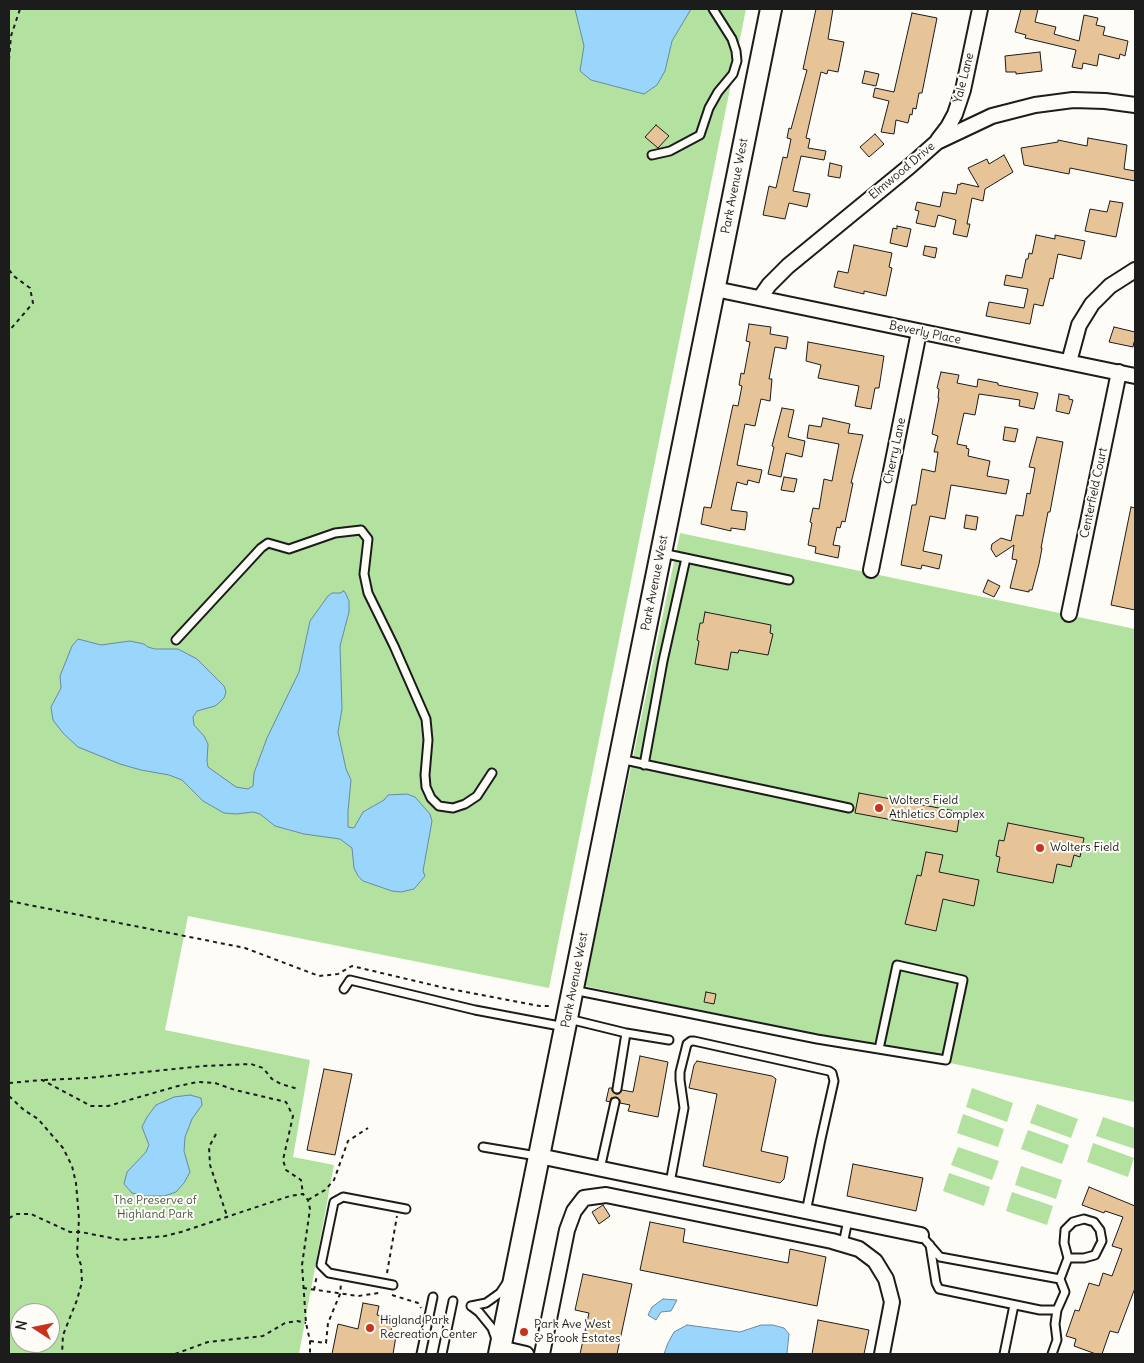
<!DOCTYPE html>
<html>
<head>
<meta charset="utf-8">
<style>
  body { margin:0 }
  #map { position:relative; width:1144px; height:1363px; overflow:hidden; background:#fdfcf7; font-family:Delius,sans-serif }
  canvas { display:block }
  .frame { position:absolute; inset:0; border:10px solid #1c1c1c; pointer-events:none }
  .north { position:absolute; left:10px; top:1303px; width:50px; height:50px; box-sizing:border-box; background:#fdfcf7; border:1px solid #a3a29f; border-radius:50%; rotate:281deg; font-size:14px; font-weight:700; line-height:20px; text-align:center; color:#1c1c1c }
  .north::after { content:''; display:block; margin:auto; width:18px; height:22px; background:#c8321e; clip-path:polygon(50% 0,100% 100%,50% 72%,0 100%) }
</style>
</head>
<body>
<div id="map">
<canvas width="1144" height="1363"></canvas>
<div class="frame"></div>
<div class="north">N</div>
</div>
<script>
const g = document.querySelector('canvas').getContext('2d');
g.lineJoin = 'round';
function fillPath(path, color) {
  g.fillStyle = color;
  g.fill(path, 'evenodd');
}
function poly(rows) {
  const path = new Path2D();
  for (const r of rows) {
    path.moveTo(r[0], r[1]);
    for (let i = 2; i < r.length; i += 2) path.lineTo(r[i], r[i + 1]);
  }
  return path;
}
function stroke(path, color, width, dash) {
  g.strokeStyle = color;
  g.lineWidth = width;
  g.lineCap = dash ? 'butt' : 'round';
  g.setLineDash(dash || []);
  g.stroke(path);
}
function label(font, color, halo, rows, align = 'center') {
  g.font = font + ' Delius,sans-serif';
  g.lineWidth = 4;
  g.setLineDash([]);
  g.textBaseline = 'middle';
  g.strokeStyle = halo;
  g.fillStyle = color;
  for (const [text, x, y, turn = 0] of rows) {
    g.save();
    g.translate(x, y);
    g.rotate((+turn || 0) * Math.PI / 180);
    g.textAlign = isNaN(turn) ? turn : align;
    if (halo) g.strokeText(text, 0, 0);
    g.fillText(text, 0, 0);
    g.restore();
  }
}
fillPath(poly([
  [9,9,746,9,549,988,188,916,165,1030,310,1060,293,1157,334,1165,299,1354,9,1354],
  [20,1313,50,1313,50,1343,20,1343],
  [680,533,1135,629,1135,1102,585,986],
  [972,1088,1013,1103,1007,1122,966,1107],
  [1037,1104,1078,1119,1071,1138,1030,1123],
  [963,1114,1004,1129,998,1147,957,1133],
  [1103,1117,1135,1128,1135,1149,1096,1136],
  [1028,1130,1069,1145,1062,1164,1021,1149],
  [1093,1143,1134,1158,1128,1177,1087,1162],
  [958,1147,999,1161,992,1180,951,1165],
  [1021,1166,1062,1180,1056,1199,1015,1185],
  [949,1173,990,1187,984,1206,943,1191],
  [1012,1192,1053,1206,1047,1225,1006,1211]
]), '#b2e1a0');
const water = poly([
  [575,9,691,9,672,41,665,71,657,85,644,94,591,80,580,71,584,46,575,9],
  [343,591,345,592,349,601,349,612,340,646,342,709,338,732,346,769,351,780,348,811,348,827,354,828,363,812,384,800,388,795,407,794,415,797,430,814,432,821,423,871,425,876,414,889,401,892,392,891,363,881,358,876,354,868,352,848,340,839,304,834,275,826,260,814,253,812,236,814,224,813,203,801,182,780,169,775,141,770,120,764,78,747,63,733,53,720,51,707,61,688,60,676,72,646,78,639,101,645,130,641,144,644,148,647,155,649,178,649,197,659,224,686,226,692,224,698,220,702,215,706,197,711,193,717,194,725,204,736,208,744,207,761,208,767,236,787,248,789,253,786,254,773,267,738,299,672,310,621,328,596,332,593,341,593,343,591],
  [190,1095,201,1098,202,1105,192,1119,185,1137,184,1151,190,1172,184,1183,176,1192,164,1196,145,1196,132,1193,124,1184,127,1172,146,1152,149,1145,142,1127,147,1117,156,1105,174,1097,190,1095],
  [663,1299,677,1300,671,1311,661,1312,656,1320,648,1315,652,1307,663,1299],
  [687,1325,740,1332,761,1325,773,1325,784,1328,789,1334,787,1353,786,1354,664,1354,668,1343,674,1332,687,1325]
]);
fillPath(water, '#9ad5fb');
stroke(water, '#688ba2', 1);
const building = poly([
  [816,9,833,9,828,39,844,42,838,72,828,70,827,74,821,72,806,138,810,139,808,148,826,151,824,160,801,156,793,191,810,194,807,207,789,203,785,219,763,215,769,186,776,188,783,157,787,158,791,139,787,138,789,128,791,129,807,70,803,69,816,9],
  [1021,9,1038,9,1035,22,1056,27,1054,34,1079,41,1084,15,1098,18,1096,25,1105,27,1103,35,1128,41,1125,56,1120,54,1119,59,1099,54,1097,66,1083,63,1082,69,1072,67,1076,50,1025,38,1026,35,1015,32,1021,9],
  [912,13,937,18,922,93,919,93,916,109,913,108,912,115,910,114,908,123,896,120,894,134,881,132,889,101,873,97,875,88,894,92,912,13],
  [1040,52,1042,71,1016,74,1016,72,1006,72,1005,56,1040,52],
  [865,71,879,74,876,86,862,83,865,71],
  [656,125,669,136,658,148,645,137,656,125],
  [875,134,884,144,869,157,860,147,875,134],
  [1088,138,1127,145,1124,169,1135,171,1135,181,1070,168,1069,174,1024,165,1021,148,1058,142,1058,140,1087,146,1088,138],
  [1004,155,1013,172,985,189,983,201,972,198,967,224,970,224,967,237,953,234,956,220,938,215,935,227,916,223,919,211,915,210,917,202,940,207,943,192,956,194,958,184,960,185,961,183,979,187,968,168,987,159,989,164,1004,155],
  [830,163,842,166,840,178,828,176,830,163],
  [1110,201,1123,203,1116,237,1085,231,1090,209,1107,212,1110,201],
  [897,226,911,229,907,247,890,243,893,228,897,229,897,226],
  [1036,235,1055,239,1055,235,1085,241,1081,259,1058,254,1053,279,1050,278,1043,306,1034,304,1030,324,986,316,989,302,1024,308,1028,289,1004,285,1006,275,1022,278,1026,259,1028,259,1029,253,1032,254,1036,235],
  [854,245,892,253,889,267,892,268,886,296,864,291,864,294,834,287,838,271,848,273,854,245],
  [925,246,937,248,935,258,923,255,925,246],
  [749,324,771,327,770,334,788,337,786,349,775,347,769,379,772,379,770,401,761,399,755,426,745,424,737,465,762,470,759,483,748,480,747,485,737,482,731,510,747,512,747,516,745,530,731,528,731,531,701,524,704,507,711,508,733,405,738,406,742,386,739,385,741,373,744,374,750,342,746,341,749,324],
  [1114,327,1135,332,1135,342,1134,342,1133,347,1109,342,1114,327],
  [808,342,884,356,879,388,875,388,871,409,855,406,859,386,818,378,821,365,806,361,808,342],
  [941,372,959,375,957,383,977,387,978,379,998,383,998,385,1038,393,1034,409,1019,406,1020,400,979,394,975,415,964,413,957,444,967,446,966,448,969,449,968,456,990,461,987,476,1009,480,1006,494,951,485,945,519,930,516,923,551,942,555,939,569,922,565,921,569,901,565,912,505,916,505,922,469,935,472,938,452,934,452,938,436,932,434,939,398,938,398,939,389,937,388,941,372],
  [1059,394,1069,396,1069,399,1073,400,1069,414,1056,411,1059,394],
  [782,408,794,410,788,437,805,441,802,457,786,453,781,477,768,474,774,447,772,446,782,408],
  [823,418,850,424,848,433,863,435,851,483,853,483,845,522,842,521,840,528,837,527,833,545,840,546,838,558,815,553,816,547,808,545,812,523,810,522,813,508,819,509,824,479,832,481,839,444,807,438,809,425,821,427,823,418],
  [1005,427,1018,429,1015,442,1003,440,1005,427],
  [1037,437,1063,442,1050,512,1048,512,1041,548,1042,548,1039,564,1032,590,1029,590,1029,592,1010,588,1017,560,1012,559,1014,545,996,557,991,549,992,544,1001,538,1011,541,1016,515,1023,516,1027,493,1030,494,1035,468,1029,467,1037,437],
  [784,477,797,479,794,492,781,490,784,477],
  [1131,507,1135,508,1135,610,1111,605,1131,507],
  [966,515,978,517,976,530,964,528,966,515],
  [988,580,1000,586,994,597,983,592,988,580],
  [705,612,771,625,770,633,773,634,768,655,739,650,738,653,731,652,728,670,695,664,699,641,697,640,700,623,703,623,705,612],
  [859,793,960,812,957,832,855,813,859,793],
  [1008,823,1084,838,1080,857,1074,855,1071,867,1057,864,1053,883,997,872,1000,857,996,856,999,840,1004,841,1008,823],
  [926,852,943,855,939,872,979,880,974,906,943,899,936,931,905,924,917,875,921,876,926,852],
  [706,992,716,994,714,1004,704,1002,706,992],
  [640,1056,668,1062,658,1117,628,1111,630,1105,620,1103,620,1100,617,1097,611,1098,610,1102,606,1101,609,1088,612,1088,612,1091,616,1094,619,1094,622,1090,633,1092,640,1056],
  [697,1061,772,1076,776,1079,761,1151,788,1157,784,1179,780,1183,703,1166,717,1094,689,1088,694,1065,697,1061],
  [324,1069,352,1074,335,1155,307,1150,324,1069],
  [853,1164,923,1178,916,1211,847,1196,853,1164],
  [1089,1187,1135,1206,1135,1288,1118,1333,1110,1331,1102,1354,1096,1354,1074,1346,1076,1339,1066,1336,1075,1310,1079,1311,1089,1283,1099,1286,1103,1273,1112,1276,1122,1249,1112,1246,1123,1217,1105,1211,1104,1213,1082,1205,1089,1187],
  [603,1205,610,1216,599,1224,592,1212,603,1205],
  [650,1222,685,1229,683,1242,788,1263,790,1249,826,1257,817,1306,640,1270,650,1222],
  [583,1274,632,1284,617,1354,580,1354,589,1313,575,1310,583,1274],
  [363,1303,379,1306,377,1315,394,1318,390,1335,396,1336,393,1354,332,1354,338,1324,358,1329,363,1303],
  [818,1320,869,1330,864,1354,812,1354,818,1320]
]);
fillPath(building, '#e7c498');
stroke(building, '#1c1c1c', 1);
const lane = poly([
  [652,155,670,151,700,135,709,108,718,92,733,74,737,61,736,51,732,39,713,9],
  [662,553,789,580],
  [176,640,261,548,268,543,289,549,335,533,361,530,368,539,364,574,368,593,394,646,426,719,428,740,425,775,426,787,431,798,439,806,453,808,465,804,477,796,492,773],
  [620,759,849,808],
  [644,765,663,661,686,558],
  [344,989,350,980,475,1010,565,1027],
  [573,990,817,1039,946,1060,963,980,897,965,879,1049],
  [569,1019,626,1033,669,1040],
  [617,1089,626,1033],
  [483,1147,537,1156],
  [600,1169,615,1102],
  [670,1183,684,1108,680,1080,680,1072,687,1044,691,1041,694,1041,829,1071,832,1073,834,1081,821,1139,806,1212],
  [921,1235,940,1257,1060,1279,1065,1292,1057,1310,1055,1324,1057,1340,1052,1354],
  [843,1244,848,1220],
  [930,1245,936,1283,939,1289,1040,1310,1057,1310],
  [1060,1279,1068,1258,1064,1243,1065,1230,1073,1222,1084,1219,1094,1222,1100,1230,1102,1241,1095,1255,1084,1258,1068,1258],
  [393,1285,329,1273,321,1265,334,1202,343,1197,406,1209],
  [471,1306,486,1303,500,1293,506,1284],
  [471,1306,479,1312,492,1328,496,1339],
  [421,1354,433,1297],
  [442,1354,453,1301],
  [1004,1354,1014,1305]
]);
const street = poly([
  [938,140,948,127,955,114,963,90,980,9],
  [715,289,1135,376],
  [760,298,769,285,788,266,910,166,937,142,992,116,1035,105,1073,100,1105,101,1135,105],
  [1069,362,1079,325,1092,304,1110,286,1135,270],
  [871,570,919,332],
  [1069,614,1119,372],
  [539,1156,921,1235],
  [500,1348,526,1354],
  [542,1354,567,1230,574,1211,584,1198,606,1195,832,1241,859,1249,875,1261,886,1279,892,1302,882,1354]
]);
const secondary = poly([
  [499,1354,771,9]
]);
stroke(lane, '#1c1c1c', 11);
stroke(street, '#1c1c1c', 18);
stroke(secondary, '#1c1c1c', 24);
stroke(poly([
  [9,60,11,36,20,9],
  [9,270,15,277,30,288,33,303,9,331],
  [9,901,245,948,319,976,338,974,352,966,445,988,540,1006,549,1006],
  [44,1080,88,1078,203,1066,251,1064,263,1068,272,1079,281,1084,298,1089],
  [9,1083,42,1080,91,1106,108,1106,178,1086,198,1082,215,1083,235,1090,286,1102,293,1116,283,1160,286,1170,301,1180,303,1194],
  [9,1096,24,1110,38,1119,63,1148,72,1166,76,1183,79,1218,77,1254,81,1265,82,1282,77,1300,63,1335,62,1354],
  [216,1134,209,1147,210,1165,227,1216],
  [308,1200,325,1190,334,1180,348,1141,368,1128],
  [9,1218,17,1214,31,1214,70,1232,81,1232,121,1240,165,1236,181,1232,290,1196,303,1194,308,1200,310,1209,302,1265,306,1323,310,1341,310,1354],
  [387,1273,397,1216],
  [303,1288,358,1296,379,1293],
  [314,1290,317,1275],
  [392,1295,418,1303,421,1308],
  [310,1341,326,1343,328,1323,340,1294,341,1284],
  [175,1354,208,1342,263,1336,285,1323,297,1321,306,1323]
]), '#1c1c1c', 2, [4, 4]);
stroke(lane, '#fdfcf7', 7);
stroke(street, '#fdfcf7', 14);
stroke(secondary, '#fdfcf7', 20);
for (const [x, y, r, color] of [
  [879,808,5,"#c8321e"],
  [1040,848,5,"#c8321e"],
  [370,1328,5,"#c8321e"],
  [524,1332,5,"#c8321e"]
]) {
  const dot = new Path2D();
  dot.arc(x, y, r, 0, 2 * Math.PI);
  g.fillStyle = color;
  g.fill(dot);
  stroke(dot, '#fdfcf7', 2);
}
label('12px', '#1c1c1c', '#fdfcf7', [
  ["Yale Lane",964,78,-76],
  ["Elmwood Drive",902,171,-40],
  ["Park Avenue West",735,186,-79],
  ["Beverly Place",925,333,12],
  ["Cherry Lane",895,451,-78],
  ["Centerfield Court",1094,493,-78],
  ["Park Avenue West",655,583,-79],
  ["Park Avenue West",575,980,-79]
]);
label('12px', '#1c1c1c', '#fdfcf7', [
  ["Wolters Field",889,801],
  ["Athletics Complex",889,815],
  ["Wolters Field",1050,848],
  ["Higland Park",380,1321],
  ["Recreation Center",380,1335],
  ["Park Ave West",534,1325],
  ["& Brook Estates",534,1339]
], 'left');
label('12px', '#495744', '#fdfcf7', [
  ["The Preserve of",155,1201],
  ["Highland Park",155,1215]
]);
</script>
</body>
</html>
